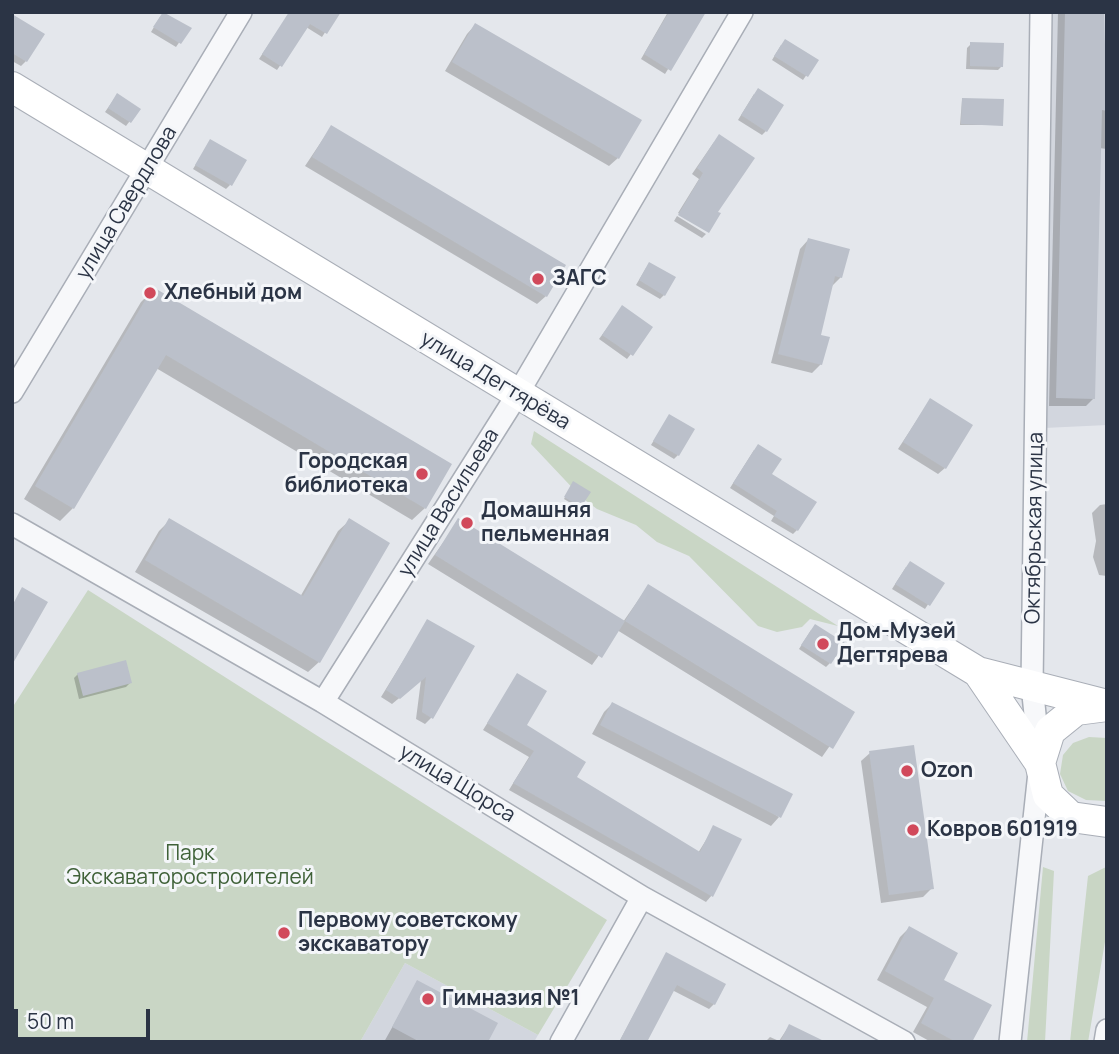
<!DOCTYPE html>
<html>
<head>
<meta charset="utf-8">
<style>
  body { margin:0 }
  #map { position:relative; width:1119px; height:1054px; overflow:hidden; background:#e4e7ec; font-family:Manrope,sans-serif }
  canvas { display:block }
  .frame { position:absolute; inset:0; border:14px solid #2b3445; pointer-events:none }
  .scale { position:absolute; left:14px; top:1009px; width:136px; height:32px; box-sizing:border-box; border:4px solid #2b3445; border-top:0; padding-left:9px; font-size:21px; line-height:24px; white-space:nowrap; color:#2b3445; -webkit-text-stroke:5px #f4f6f9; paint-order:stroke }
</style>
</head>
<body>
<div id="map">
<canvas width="1119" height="1054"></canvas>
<div class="frame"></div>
<div class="scale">50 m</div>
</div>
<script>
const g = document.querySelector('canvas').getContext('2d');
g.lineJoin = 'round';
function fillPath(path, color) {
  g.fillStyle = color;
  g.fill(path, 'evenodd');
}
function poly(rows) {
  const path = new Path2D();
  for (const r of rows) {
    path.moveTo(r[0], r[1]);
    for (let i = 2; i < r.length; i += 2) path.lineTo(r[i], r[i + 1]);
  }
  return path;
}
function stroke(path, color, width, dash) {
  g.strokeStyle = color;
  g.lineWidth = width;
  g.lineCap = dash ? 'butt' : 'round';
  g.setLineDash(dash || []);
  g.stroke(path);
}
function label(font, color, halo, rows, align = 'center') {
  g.font = font + ' Manrope,sans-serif';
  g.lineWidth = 6;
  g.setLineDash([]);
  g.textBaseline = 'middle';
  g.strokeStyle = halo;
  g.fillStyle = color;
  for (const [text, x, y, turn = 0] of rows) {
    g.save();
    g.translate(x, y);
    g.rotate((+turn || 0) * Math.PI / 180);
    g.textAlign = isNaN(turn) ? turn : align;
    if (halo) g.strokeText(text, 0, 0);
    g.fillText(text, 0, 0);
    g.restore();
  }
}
fillPath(poly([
  [1048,12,1107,12,1107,425,1044,428],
  [405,963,538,1035,534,1042,360,1042]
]), '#d2d6de');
fillPath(poly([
  [534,431,838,626,810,619,802,627,777,632,758,626,689,556,657,542,636,525,597,509,581,497,531,444],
  [88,590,607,920,538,1035,405,963,360,1042,12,1042,12,708],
  [1089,737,1107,738,1107,801,1086,800,1068,791,1060,774,1063,755,1073,743],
  [1043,867,1054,871,1045,1042,1027,1042],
  [1106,867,1107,930,1088,1042,1070,1042,1088,876]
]), '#c9d6c5');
fillPath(poly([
  [290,12,335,17,322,37,306,27,277,70,259,59],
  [668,12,704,12,665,74,641,59],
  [1058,12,1088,12,1101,55,1107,55,1107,149,1099,148,1094,398,1086,406,1049,406],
  [12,16,26,61,21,66,12,61],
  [160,17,189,28,176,47,151,32],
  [475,25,618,158,609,166,445,71,467,34],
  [971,44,1002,66,998,70,966,69,967,48],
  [781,45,816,61,803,80,772,60],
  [754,94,766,131,762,135,738,120],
  [114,99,139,109,126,126,105,112],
  [962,100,1002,125,960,125],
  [331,127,546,296,537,304,305,166],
  [210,141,230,185,226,189,193,169],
  [714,142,708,231,678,213,699,179,692,174],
  [677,216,706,234,702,238,674,221],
  [808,240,841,277,831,287,818,336,821,364,812,373,771,363,800,249],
  [646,268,664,295,660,299,636,285],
  [153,290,425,508,412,520,156,368,73,508,60,521,24,499,141,302],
  [619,312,651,328,627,359,599,339],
  [930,400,945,468,938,474,898,449],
  [669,416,678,455,674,459,651,445],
  [754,450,797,530,793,534,771,521,774,516,730,488],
  [572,485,580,506,579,508,564,499],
  [1107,504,1107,576,1099,575,1093,557,1096,541,1092,513,1100,505],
  [170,520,300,597,338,531,349,521,319,662,308,672,135,572,159,531],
  [459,520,623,622,648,586,853,713,822,757,617,630,592,665,428,564],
  [906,567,942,583,925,609,892,589],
  [427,622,431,718,425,724,416,719,421,680,392,704,381,697],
  [811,630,830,663,826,667,799,649],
  [78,674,130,683,126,687,79,699,74,678],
  [517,676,525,725,574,778,698,853,714,827,712,895,706,902,509,790,529,757,483,730],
  [612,704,779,817,771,826,592,734,604,712],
  [870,753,932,888,923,897,881,903,861,761],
  [909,928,942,980,970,1042,931,1042,913,1032,927,1007,877,980,900,937],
  [666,955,714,1004,709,1009,672,990,644,1042,619,1042],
  [417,983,486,1042,384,1042],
  [789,1026,819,1042,765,1042,770,1037,779,1041]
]), '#0003');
fillPath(poly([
  [163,12,192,28,181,44,153,27],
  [289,12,341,12,327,34,310,24,282,67,262,54],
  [669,12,706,12,671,71,644,54],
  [1065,12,1104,12,1107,111,1102,110,1095,399,1056,398],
  [12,14,45,34,27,62,12,53],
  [475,23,642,120,619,159,452,62],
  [785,39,819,60,808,77,774,56],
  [970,42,1004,43,1003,67,970,66],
  [758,88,784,105,767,132,741,115],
  [117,93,141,109,131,123,108,108],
  [962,98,1004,99,1003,126,961,124],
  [331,125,566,265,547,297,312,157],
  [719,134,755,158,718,212,721,213,709,233,678,215,703,173,697,168],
  [210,139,247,160,232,186,195,165],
  [808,238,850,249,842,278,835,276,821,335,830,337,822,365,778,354],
  [649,262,676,277,665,296,639,280],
  [153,287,452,464,426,509,166,355,74,509,35,486],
  [622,305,653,327,633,356,602,335],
  [930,398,973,425,946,469,903,442],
  [669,414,695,429,679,456,653,441],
  [758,444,782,459,772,474,817,502,798,531,774,516,777,511,733,483],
  [573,481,591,492,581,507,564,497],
  [169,518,303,596,349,518,390,543,320,663,145,560],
  [458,518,625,621,602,658,435,555],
  [910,561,945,583,930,606,895,584],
  [648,584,855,712,833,749,625,621],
  [22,587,48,602,12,665,12,606],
  [427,619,475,646,433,719,422,712,426,677,400,699,386,690],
  [815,624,845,643,831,664,801,645],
  [126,660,132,683,83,696,77,673],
  [517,673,547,691,527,725,586,762,577,777,700,852,713,825,742,839,713,897,513,783,534,751,487,723],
  [612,702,793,794,781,818,600,725],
  [914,745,934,889,889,895,869,751],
  [909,926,958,953,944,980,992,1005,972,1042,956,1042,921,1023,934,998,885,971],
  [666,952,726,984,715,1005,677,985,647,1042,619,1042],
  [417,980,498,1023,488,1042,420,1042,392,1027],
  [789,1024,826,1042,780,1042]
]), '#bbc0ca');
const minor = poly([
  [12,392,241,12],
  [12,524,323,702,642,897,904,1042],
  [323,702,517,395,742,12],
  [561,1042,642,897],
  [1010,1042,1040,763,1032,685,1041,12],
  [1105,1042,1107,1030]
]);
const secondary = poly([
  [12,87,978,672,1107,705],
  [978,672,1040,763],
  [1107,706,1076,710,1050,731,1040,763,1048,795,1071,817,1107,822]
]);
stroke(minor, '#a9aeb7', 24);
stroke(secondary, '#a9aeb7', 32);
stroke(minor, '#f7f8fa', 21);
stroke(secondary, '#fff', 30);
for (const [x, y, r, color] of [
  [538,279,7,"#d1495b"],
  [150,293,7,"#d1495b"],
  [422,474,7,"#d1495b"],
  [467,523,7,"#d1495b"],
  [823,644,7,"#d1495b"],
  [907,771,7,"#d1495b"],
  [913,830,7,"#d1495b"],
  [284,933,7,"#d1495b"],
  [428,999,7,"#d1495b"]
]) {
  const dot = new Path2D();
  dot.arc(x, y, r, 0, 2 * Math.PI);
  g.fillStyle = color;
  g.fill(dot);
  stroke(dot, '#f4f6f9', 2.5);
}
label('21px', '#2b3445', '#f4f6f9', [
  ["улица Свердлова",127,203,-59],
  ["улица Дегтярёва",495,381,31],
  ["улица Васильева",449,503,-58],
  ["Октябрьская улица",1035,528,-89],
  ["улица Щорса",457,784,31]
]);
label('bold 21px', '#2b3445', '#f4f6f9', [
  ["ЗАГС",552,279],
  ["Хлебный дом",164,293],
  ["Городская",408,462,"right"],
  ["библиотека",408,486,"right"],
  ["Домашняя",481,511],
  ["пельменная",481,535],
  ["Дом-Музей",837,632],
  ["Дегтярева",837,656],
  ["Ozon",921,771],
  ["Ковров 601919",927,830],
  ["Первому советскому",298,921],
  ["экскаватору",298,945],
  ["Гимназия №1",442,999]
], 'left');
label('21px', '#3f6138', '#f4f6f9', [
  ["Парк",190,854],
  ["Экскаваторостроителей",190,878]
]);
</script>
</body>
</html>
